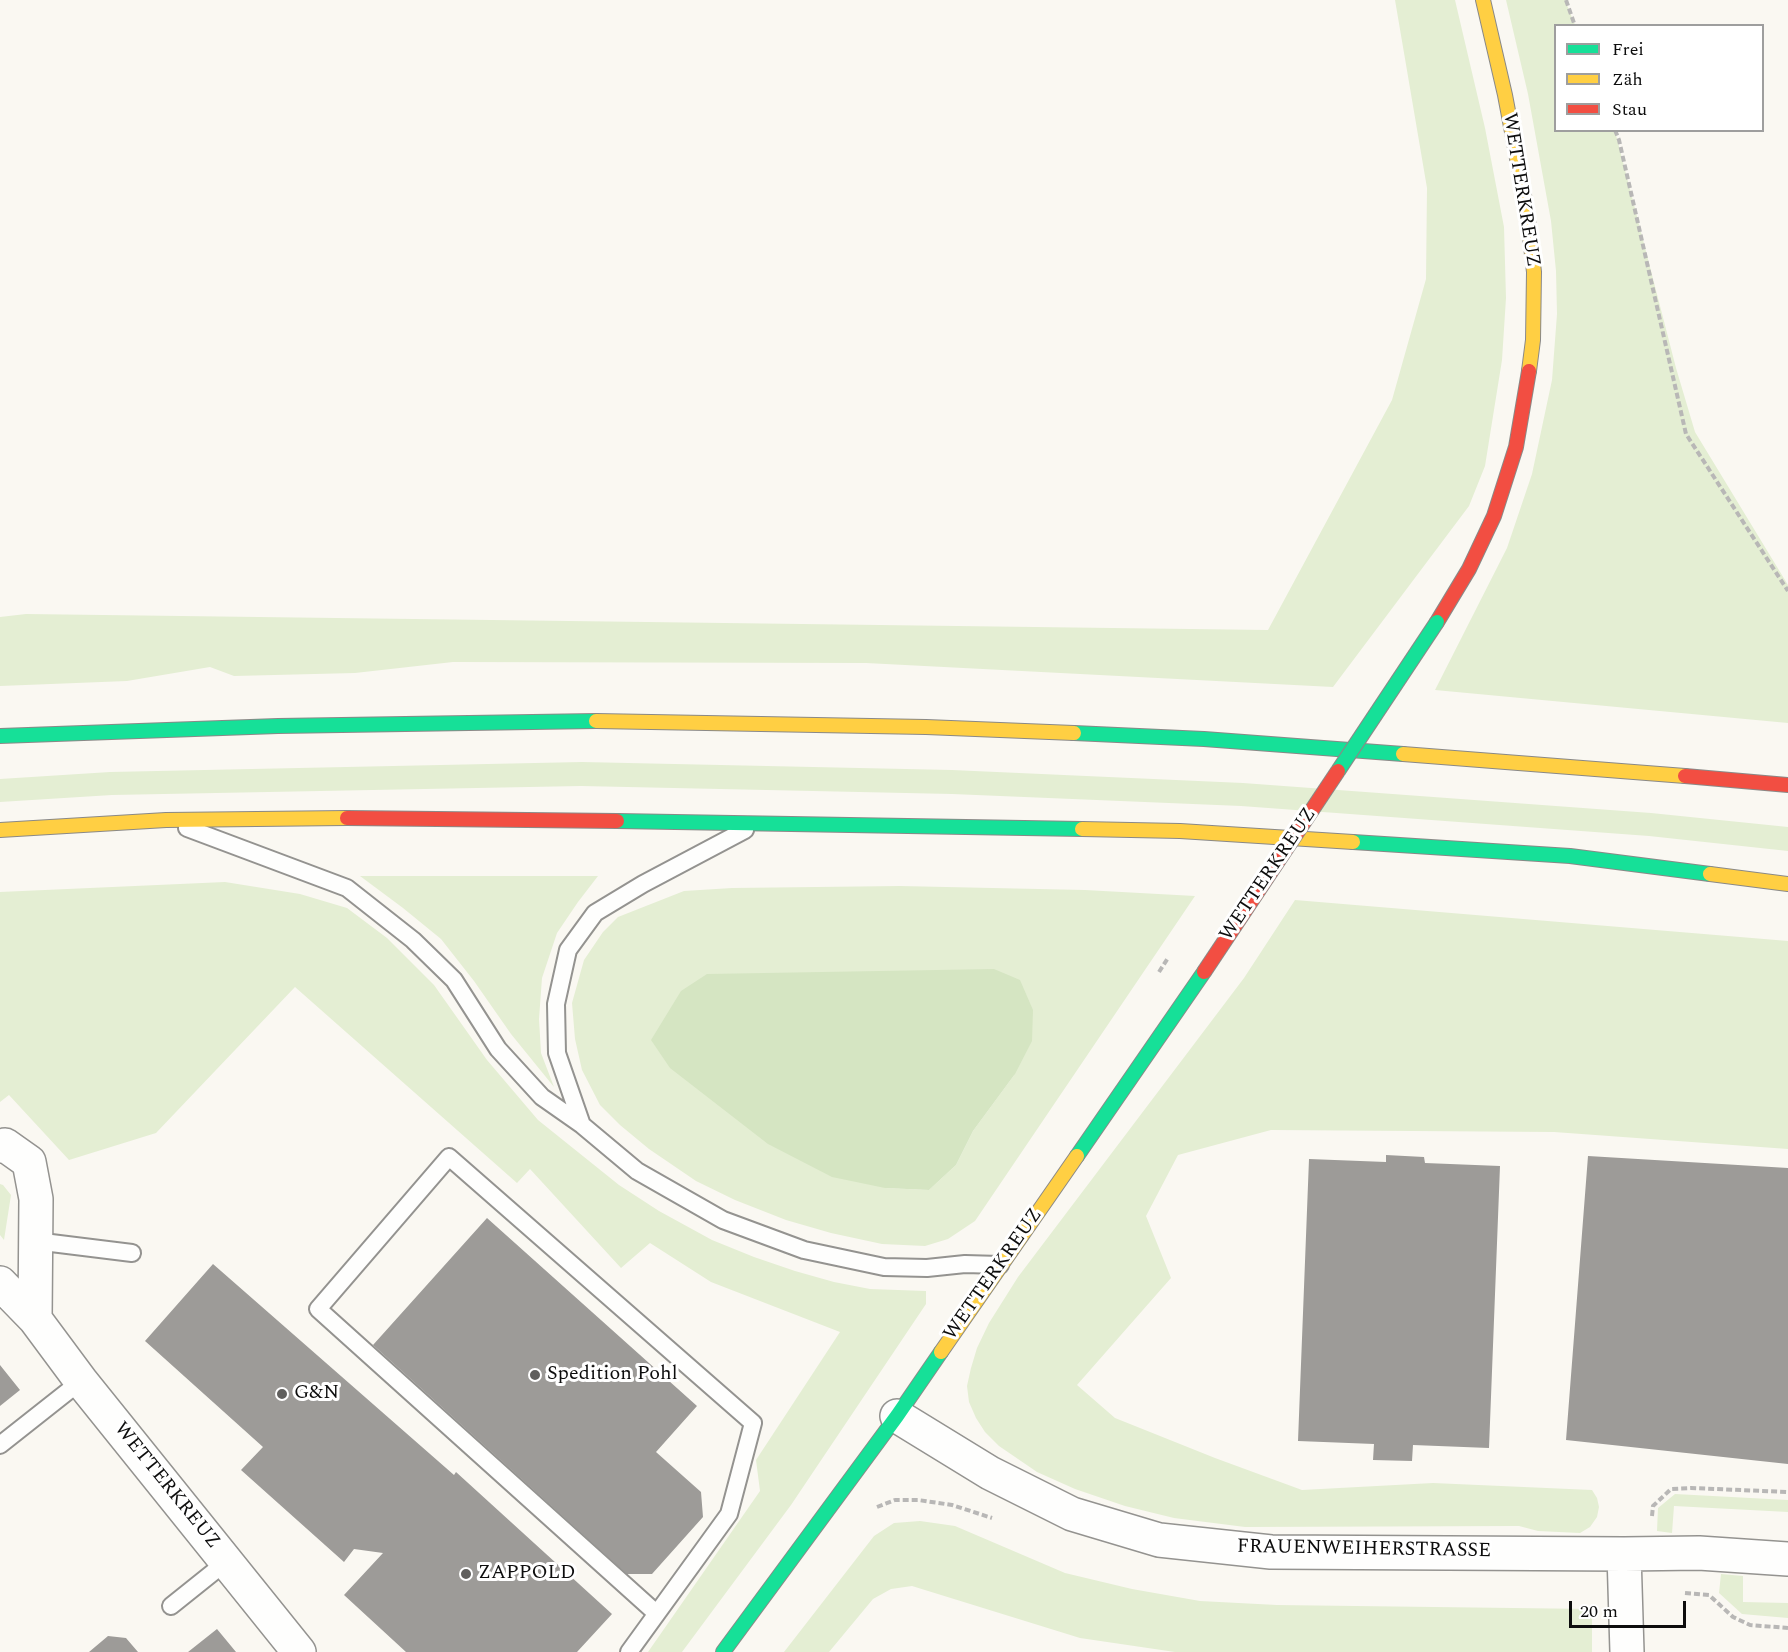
<!DOCTYPE html>
<html>
<head>
<meta charset="utf-8">
<style>
  body { margin:0 }
  #map { position:relative; width:1788px; height:1652px; overflow:hidden; background:#faf8f2; font-family:Spectral,serif }
  canvas { display:block }
  .legend { position:absolute; left:1554px; top:24px; width:210px; height:108px; box-sizing:border-box; background:#fff; border:2px solid #9e9e9e; margin:0; padding:8px 10px; list-style:none; font-size:18px; color:#0d0d0d }
  .legend li { display:flex; align-items:center; gap:12px; height:30px }
  .legend b { width:30px; border:2px solid #9e9e9e }
  .scale { position:absolute; left:1569px; top:1601px; width:117px; height:27px; box-sizing:border-box; border:3px solid #0d0d0d; border-top:0; padding-left:8px; font-size:18px; line-height:21px; white-space:nowrap; color:#0d0d0d; -webkit-text-stroke:4px #fff; paint-order:stroke }
</style>
</head>
<body>
<div id="map">
<canvas width="1788" height="1652"></canvas>
<ul class="legend">
<li><b style="height:8px;background:#16e098"></b>Frei</li>
<li><b style="height:8px;background:#ffcf43"></b>Zäh</li>
<li><b style="height:8px;background:#f24e42"></b>Stau</li>
</ul>
<div class="scale">20 m</div>
</div>
<script>
const g = document.querySelector('canvas').getContext('2d');
g.lineJoin = 'round';
function fillPath(path, color) {
  g.fillStyle = color;
  g.fill(path, 'evenodd');
}
function poly(rows) {
  const path = new Path2D();
  for (const r of rows) {
    path.moveTo(r[0], r[1]);
    for (let i = 2; i < r.length; i += 2) path.lineTo(r[i], r[i + 1]);
  }
  return path;
}
function stroke(path, color, width, dash) {
  g.strokeStyle = color;
  g.lineWidth = width;
  g.lineCap = dash ? 'butt' : 'round';
  g.setLineDash(dash || []);
  g.stroke(path);
}
function label(font, color, halo, rows, align = 'center') {
  g.font = font + ' Spectral,serif';
  g.lineWidth = 6;
  g.setLineDash([]);
  g.textBaseline = 'middle';
  g.strokeStyle = halo;
  g.fillStyle = color;
  for (const [text, x, y, turn = 0] of rows) {
    g.save();
    g.translate(x, y);
    g.rotate((+turn || 0) * Math.PI / 180);
    g.textAlign = isNaN(turn) ? turn : align;
    if (halo) g.strokeText(text, 0, 0);
    g.fillText(text, 0, 0);
    g.restore();
  }
}
fillPath(poly([
  [1395,0,1455,0,1485,128,1504,227,1506,298,1502,360,1485,466,1469,506,1333,687,866,663,453,662,355,673,234,676,210,667,127,681,0,686,0,617,26,614,1268,630,1392,400,1426,279,1427,188],
  [1506,0,1565,0,1575,25,1556,26,1556,130,1615,131,1676,368,1695,432,1788,585,1788,723,1435,690,1507,548,1532,474,1552,380,1557,314,1556,271,1551,221,1528,94],
  [582,762,952,770,1243,783,1651,813,1788,827,1788,851,1649,836,1241,806,952,794,581,786,112,795,0,802,0,779,110,772],
  [360,876,598,876,578,902,557,933,542,978,539,1019,541,1053,554,1087,511,1034,474,981,441,939,403,908],
  [225,882,300,894,347,908,387,938,434,985,487,1060,538,1120,619,1185,659,1211,712,1240,754,1257,795,1271,834,1282,870,1289,926,1291,926,1304,791,1505,682,1652,648,1652,760,1491,756,1460,840,1332,711,1282,650,1243,621,1268,530,1169,517,1183,295,987,156,1133,69,1160,9,1095,0,1102,0,892],
  [900,886,1085,890,1195,896,975,1221,948,1239,925,1246,882,1244,831,1233,786,1220,735,1200,696,1181,649,1149,620,1125,600,1105,582,1070,575,1039,572,1003,584,960,603,932,618,917,684,891,732,888],
  [1015,1074,973,1131,956,1165,929,1190,885,1188],
  [1295,900,1788,941,1788,1149,1554,1132,1271,1130,1178,1155,1146,1216,1171,1278,1077,1385,1115,1418,1215,1458,1302,1490,1433,1483,1592,1490,1597,1498,1599,1507,1597,1517,1590,1527,1580,1533,1538,1531,1519,1526,1245,1527,1174,1518,1125,1506,1075,1489,1037,1472,999,1446,985,1432,976,1418,969,1402,967,1386,971,1368,977,1348,989,1323,1018,1277,1244,978],
  [0,1184,3,1185,11,1195,4,1240,0,1235],
  [1675,1494,1788,1500,1788,1512,1674,1506,1672,1533,1657,1531,1658,1508],
  [920,1521,955,1526,1065,1573,1132,1589,1200,1601,1277,1605,1592,1609,1592,1652,1175,1652,1080,1638,912,1586,891,1589,873,1599,829,1652,784,1652,874,1536,894,1523],
  [1721,1574,1743,1576,1743,1602,1788,1603,1788,1618,1742,1614,1719,1593]
]), '#e4eed3');
fillPath(poly([
  [994,969,1020,980,1033,1010,1032,1041,1015,1074,973,1131,956,1165,929,1190,885,1188,832,1177,768,1144,670,1068,651,1040,681,991,707,974]
]), '#d5e5c2');
fillPath(poly([
  [1386,1155,1424,1157,1425,1163,1500,1166,1489,1448,1413,1445,1412,1461,1373,1460,1374,1444,1298,1441,1309,1159,1386,1162],
  [1588,1156,1788,1168,1788,1464,1566,1440],
  [487,1218,697,1406,656,1452,701,1492,703,1517,652,1574,627,1574,373,1345],
  [213,1264,454,1475,456,1472,612,1614,577,1652,406,1652,344,1595,383,1553,354,1549,344,1562,241,1470,263,1447,145,1341],
  [0,1365,20,1390,0,1406],
  [217,1629,236,1652,188,1652],
  [108,1636,126,1638,138,1652,89,1652]
]), '#9d9b98');
const lane = poly([
  [187,828,347,888,413,940,454,980,498,1049,542,1097,582,1125,637,1171,723,1220,804,1250,884,1267,927,1268,965,1264,1000,1265],
  [582,1125,557,1053,556,1004,568,950,595,913,643,884,745,830],
  [35,1241,132,1253],
  [0,1445,81,1381],
  [171,1606,226,1562],
  [629,1652,729,1514,753,1423,449,1157,318,1309,656,1613]
]);
const street = poly([
  [0,1146,5,1145,29,1162,36,1199,35,1319],
  [0,1283,35,1319,81,1381,299,1652],
  [897,1416,990,1473,1072,1514,1159,1540,1271,1552,1624,1554,1699,1553,1788,1559],
  [1624,1554,1627,1652]
]);
const fast = poly([
  [1074,733,1204,739,1403,754],
  [0,736,278,726,596,721],
  [617,821,1082,829],
  [1353,842,1570,856,1710,874],
  [1077,1156,1204,972],
  [723,1652,897,1416,941,1352]
]);
const slow = poly([
  [1483,0,1505,95,1527,211,1534,272,1533,340,1529,371],
  [596,721,926,727,1074,733],
  [1403,754,1685,776],
  [1082,829,1180,831,1353,842],
  [0,830,166,820,347,818],
  [1710,874,1788,884],
  [941,1352,1077,1156]
]);
const jam = poly([
  [1437,622,1469,569,1494,516,1516,447,1529,371],
  [1685,776,1788,785],
  [347,818,617,821]
]);
stroke(lane, '#949390', 20);
stroke(street, '#949390', 36);
stroke(fast, '#8a8987', 16);
stroke(slow, '#8a8987', 16);
stroke(jam, '#8a8987', 16);
stroke(poly([
  [1566,0,1575,26],
  [1615,130,1619,140,1686,434,1788,591],
  [877,1507,895,1500,918,1500,952,1505,992,1518],
  [1652,1516,1653,1506,1671,1489,1691,1488,1788,1492],
  [1685,1593,1709,1595,1733,1617,1750,1625,1788,1628]
]), '#b8b7b6', 4, [6, 3]);
stroke(lane, '#fefefd', 16);
stroke(street, '#fefefd', 33);
stroke(fast, '#16e098', 14);
stroke(slow, '#ffcf43', 14);
stroke(jam, '#f24e42', 14);
const fastBridge = poly([
  [1338,771,1437,622]
]);
const jamBridge = poly([
  [1204,972,1338,771]
]);
stroke(fastBridge, '#8a8987', 16, []);
stroke(jamBridge, '#8a8987', 16, []);
stroke(poly([
  [1159,972,1168,958]
]), '#b8b7b6', 4, [6, 3]);
stroke(fastBridge, '#16e098', 14);
stroke(jamBridge, '#f24e42', 14);
for (const [x, y, r, color] of [
  [535,1375,6,"#605f5d"],
  [282,1394,6,"#605f5d"],
  [466,1574,6,"#605f5d"]
]) {
  const dot = new Path2D();
  dot.arc(x, y, r, 0, 2 * Math.PI);
  g.fillStyle = color;
  g.fill(dot);
  stroke(dot, '#fff', 2);
}
label('20px', '#0d0d0d', '#fff', [
  ["WETTERKREUZ",1520,190,81],
  ["WETTERKREUZ",1269,875,-56],
  ["WETTERKREUZ",994,1275,-55],
  ["WETTERKREUZ",166,1486,51],
  ["FRAUENWEIHERSTRASSE",1364,1550,1]
]);
label('20px', '#0d0d0d', '#fff', [
  ["Spedition Pohl",547,1375],
  ["G&N",294,1394],
  ["ZAPPOLD",478,1574]
], 'left');
</script>
</body>
</html>
